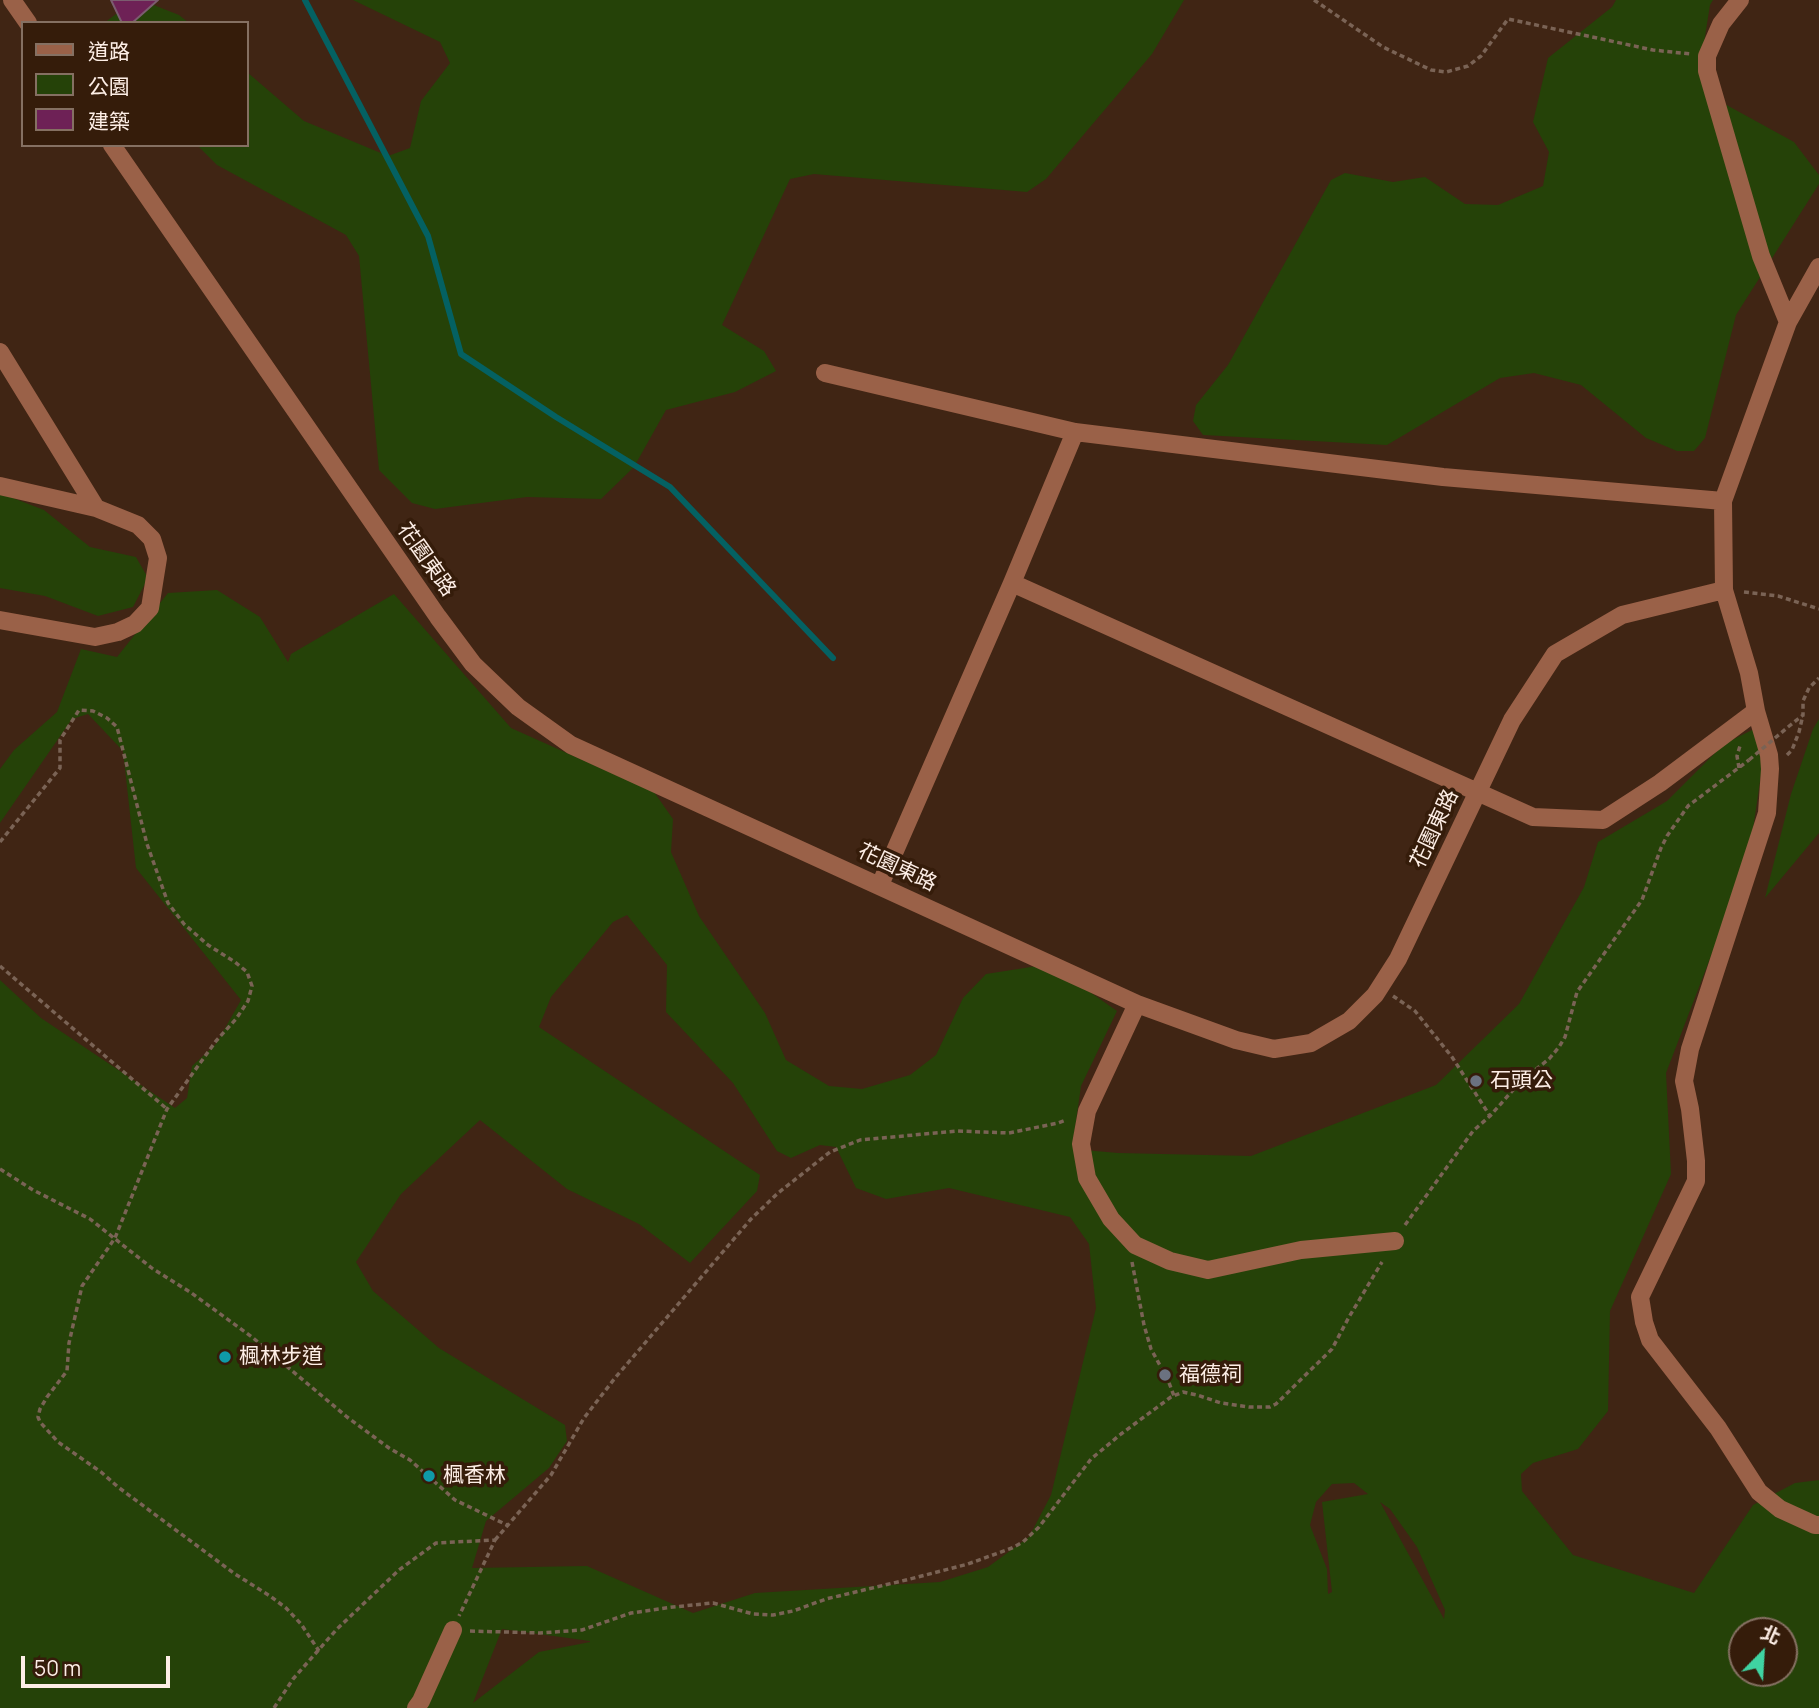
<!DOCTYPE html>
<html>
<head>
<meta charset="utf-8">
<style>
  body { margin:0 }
  #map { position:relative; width:1819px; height:1708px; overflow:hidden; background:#402514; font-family:Manrope,"Noto Sans TC",sans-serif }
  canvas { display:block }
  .legend { position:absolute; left:21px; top:21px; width:228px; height:126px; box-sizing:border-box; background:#351c0a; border:2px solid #857062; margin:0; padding:9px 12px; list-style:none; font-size:21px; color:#fdeee6 }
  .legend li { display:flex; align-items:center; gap:14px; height:35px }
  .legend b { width:35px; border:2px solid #857062 }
  .north { position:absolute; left:1728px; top:1617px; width:70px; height:70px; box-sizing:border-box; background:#351c0a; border:2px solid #857062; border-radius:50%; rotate:24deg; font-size:19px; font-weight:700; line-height:28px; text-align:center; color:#fdeee6 }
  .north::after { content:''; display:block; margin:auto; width:24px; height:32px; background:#3fd4a2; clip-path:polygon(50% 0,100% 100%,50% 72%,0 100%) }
  .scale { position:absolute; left:21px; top:1656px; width:149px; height:32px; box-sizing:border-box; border:4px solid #fdeee6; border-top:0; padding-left:9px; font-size:21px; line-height:24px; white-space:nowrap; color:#fdeee6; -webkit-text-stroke:5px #351c0a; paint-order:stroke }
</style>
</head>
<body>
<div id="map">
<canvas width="1819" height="1708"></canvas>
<ul class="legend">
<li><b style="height:9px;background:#9a6148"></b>道路</li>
<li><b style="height:19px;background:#254208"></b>公園</li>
<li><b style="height:19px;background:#6e2156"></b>建築</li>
</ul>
<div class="north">北</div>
<div class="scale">50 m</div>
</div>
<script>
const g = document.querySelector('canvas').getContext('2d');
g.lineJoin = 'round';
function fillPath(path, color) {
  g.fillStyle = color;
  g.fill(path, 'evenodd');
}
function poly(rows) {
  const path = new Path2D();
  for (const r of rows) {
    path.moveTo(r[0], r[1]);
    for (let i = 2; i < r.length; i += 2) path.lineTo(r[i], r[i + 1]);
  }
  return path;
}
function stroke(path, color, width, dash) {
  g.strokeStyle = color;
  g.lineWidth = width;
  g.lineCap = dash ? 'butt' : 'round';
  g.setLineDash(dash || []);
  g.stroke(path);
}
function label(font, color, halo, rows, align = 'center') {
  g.font = font + ' Manrope,"Noto Sans TC",sans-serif';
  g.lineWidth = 7;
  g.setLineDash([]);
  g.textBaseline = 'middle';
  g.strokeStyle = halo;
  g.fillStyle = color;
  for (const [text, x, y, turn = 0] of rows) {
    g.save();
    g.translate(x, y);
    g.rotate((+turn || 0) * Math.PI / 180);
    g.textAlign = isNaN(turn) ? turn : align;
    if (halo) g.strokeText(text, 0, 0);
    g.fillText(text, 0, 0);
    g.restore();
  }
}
fillPath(poly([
  [135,0,141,0,179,15,189,23,104,23],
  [353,0,1184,0,1152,54,1046,179,1027,192,814,174,790,179,722,325,764,351,776,371,735,392,666,410,634,467,601,499,527,497,435,509,412,503,379,470,359,256,346,235,217,165,197,145,247,145,247,72,304,121,388,156,410,148,421,101,450,63,440,42],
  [1616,0,1713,0,1710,5,1700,68,1712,97,1794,142,1819,175,1819,184,1736,315,1705,438,1694,451,1677,451,1646,438,1581,385,1534,373,1500,378,1387,445,1203,435,1193,421,1196,405,1228,365,1331,180,1345,173,1393,182,1425,177,1465,204,1498,205,1543,186,1549,152,1533,122,1548,58,1612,7],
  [0,493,44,510,90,547,136,557,148,578,133,607,98,616,45,596,0,588],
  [217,590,260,617,288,662,291,654,394,594,511,728,654,792,673,819,671,852,699,916,765,1013,786,1060,829,1086,862,1089,910,1075,936,1055,963,998,986,974,1050,964,1117,1011,1081,1086,1074,1135,1084,1150,1118,1153,1251,1156,1436,1085,1519,1004,1584,887,1598,842,1667,801,1724,744,1754,729,1766,740,1749,857,1666,1073,1671,1174,1610,1311,1608,1411,1578,1449,1533,1463,1521,1474,1522,1491,1573,1555,1694,1593,1753,1505,1795,1483,1819,1480,1819,1708,0,1708,0,980,41,1018,175,1108,187,1098,192,1066,216,1044,241,1000,136,868,123,751,88,714,72,719,0,823,0,769,14,750,57,712,81,649,117,657,168,593],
  [627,915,667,965,666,1012,733,1083,777,1151,791,1158,820,1145,836,1147,856,1188,886,1199,949,1188,1070,1217,1089,1244,1096,1308,1051,1495,1029,1537,988,1567,940,1582,755,1593,693,1613,587,1566,472,1568,486,1521,549,1468,567,1441,565,1425,439,1348,373,1291,356,1262,401,1194,480,1120,567,1189,639,1224,690,1263,757,1191,760,1175,539,1027,551,997,613,922],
  [1354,1483,1368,1494,1322,1502,1332,1592,1328,1594,1327,1569,1310,1525,1316,1502,1332,1484],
  [1380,1502,1390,1509,1417,1547,1445,1610,1444,1619],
  [502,1629,590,1641,590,1642,539,1652,473,1703],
  [1742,1631,1784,1631,1784,1673,1742,1673],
  [1819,719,1819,833,1765,898,1791,794,1813,729]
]), '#254208');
stroke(poly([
  [305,0,428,236,461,354,556,417,670,487,833,658]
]), '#046162', 6);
const building = poly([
  [111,0,158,0,132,23,122,23,111,0]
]);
fillPath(building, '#6e2156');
stroke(building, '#7b5c6f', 2);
stroke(poly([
  [1314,0,1383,47,1431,70,1446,72,1468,66,1481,56,1508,19,1653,50,1691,54],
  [1744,592,1778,596,1819,609],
  [1788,727,1803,715,1803,701,1809,688,1819,678],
  [1787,755,1792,750,1799,732,1803,715],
  [1739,768,1737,756,1740,746],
  [0,842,60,768,60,740,79,710,93,711,107,718,117,727,147,844,168,903,184,924,208,945,235,962,247,972,252,986,248,1001,236,1019,216,1041,167,1109,115,1238,82,1286,69,1343,67,1371,47,1397,40,1409,38,1417,40,1422,58,1442,101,1472,118,1487,235,1574,270,1596,286,1608,301,1624,319,1651],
  [0,966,167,1109],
  [1393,996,1415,1011,1452,1057,1490,1116],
  [0,1169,33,1190,90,1219,153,1269,190,1292,252,1337,347,1417,389,1448,410,1460,455,1500,507,1525],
  [1405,1225,1473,1131,1490,1116,1521,1081,1549,1059,1559,1047,1565,1037,1577,992,1642,900,1661,848,1667,836,1688,806,1749,760],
  [1132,1262,1144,1325,1151,1349,1168,1380,1174,1396],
  [495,1540,551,1475,584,1418,615,1378,751,1219,778,1193,830,1152,860,1140,957,1131,1009,1133,1058,1123,1066,1120],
  [470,1631,540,1633,582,1630,631,1613,673,1607,713,1603,753,1614,773,1615,793,1611,826,1599,906,1580,968,1564,1012,1548,1023,1542,1039,1527,1091,1459,1121,1434,1171,1397,1183,1392,1197,1395,1221,1403,1249,1407,1270,1407,1276,1404,1332,1349,1349,1317,1382,1262],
  [274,1708,293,1679,337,1629,399,1570,436,1543,495,1540,459,1616]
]), '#7a6355', 3.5, [5, 3.5]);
stroke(poly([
  [12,0,28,23],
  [1740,0,1721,24,1707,56,1707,71,1761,256,1788,322],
  [112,145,438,617,473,664,518,707,571,745,1137,1004,1236,1040,1274,1049,1311,1043,1349,1021,1375,995,1398,959,1512,720,1555,654,1622,615,1724,590],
  [1819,267,1788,322,1723,501,1724,590,1749,673,1756,711,1769,755,1770,769,1767,813,1690,1049,1684,1081,1690,1109,1696,1161,1696,1181,1640,1297,1644,1322,1650,1340,1718,1428,1759,1492,1780,1509,1815,1525,1819,1525],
  [0,352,96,508],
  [825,373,1075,432,1443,477,1723,501],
  [0,486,96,508,138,525,152,539,158,558,150,608,135,624,118,632,95,637,0,620],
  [1012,583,1533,817,1603,820,1660,783,1756,711],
  [880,885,1012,583,1075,432],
  [1137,1004,1087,1111,1081,1144,1087,1178,1111,1219,1135,1245,1170,1261,1208,1270,1301,1250,1395,1241],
  [416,1708,421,1701,453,1630]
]), '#9a6148', 18);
stroke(poly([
  [1749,760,1788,727]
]), '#7a6355', 3.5, [5, 3.5]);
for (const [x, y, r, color] of [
  [1476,1081,7,"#6b7280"],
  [225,1357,7,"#0f9aa8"],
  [1165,1375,7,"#6b7280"],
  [429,1476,7,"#0f9aa8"]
]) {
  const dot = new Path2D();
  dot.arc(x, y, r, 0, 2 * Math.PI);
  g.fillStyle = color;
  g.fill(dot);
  stroke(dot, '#351c0a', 2.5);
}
label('21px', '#fdeee6', '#351c0a', [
  ["花園東路",426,560,55],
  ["花園東路",1435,829,-65],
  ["花園東路",897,868,25]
]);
label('21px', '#fdeee6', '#351c0a', [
  ["石頭公",1490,1081],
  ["楓林步道",239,1357],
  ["福德祠",1179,1375],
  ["楓香林",443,1476]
], 'left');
</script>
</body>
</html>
